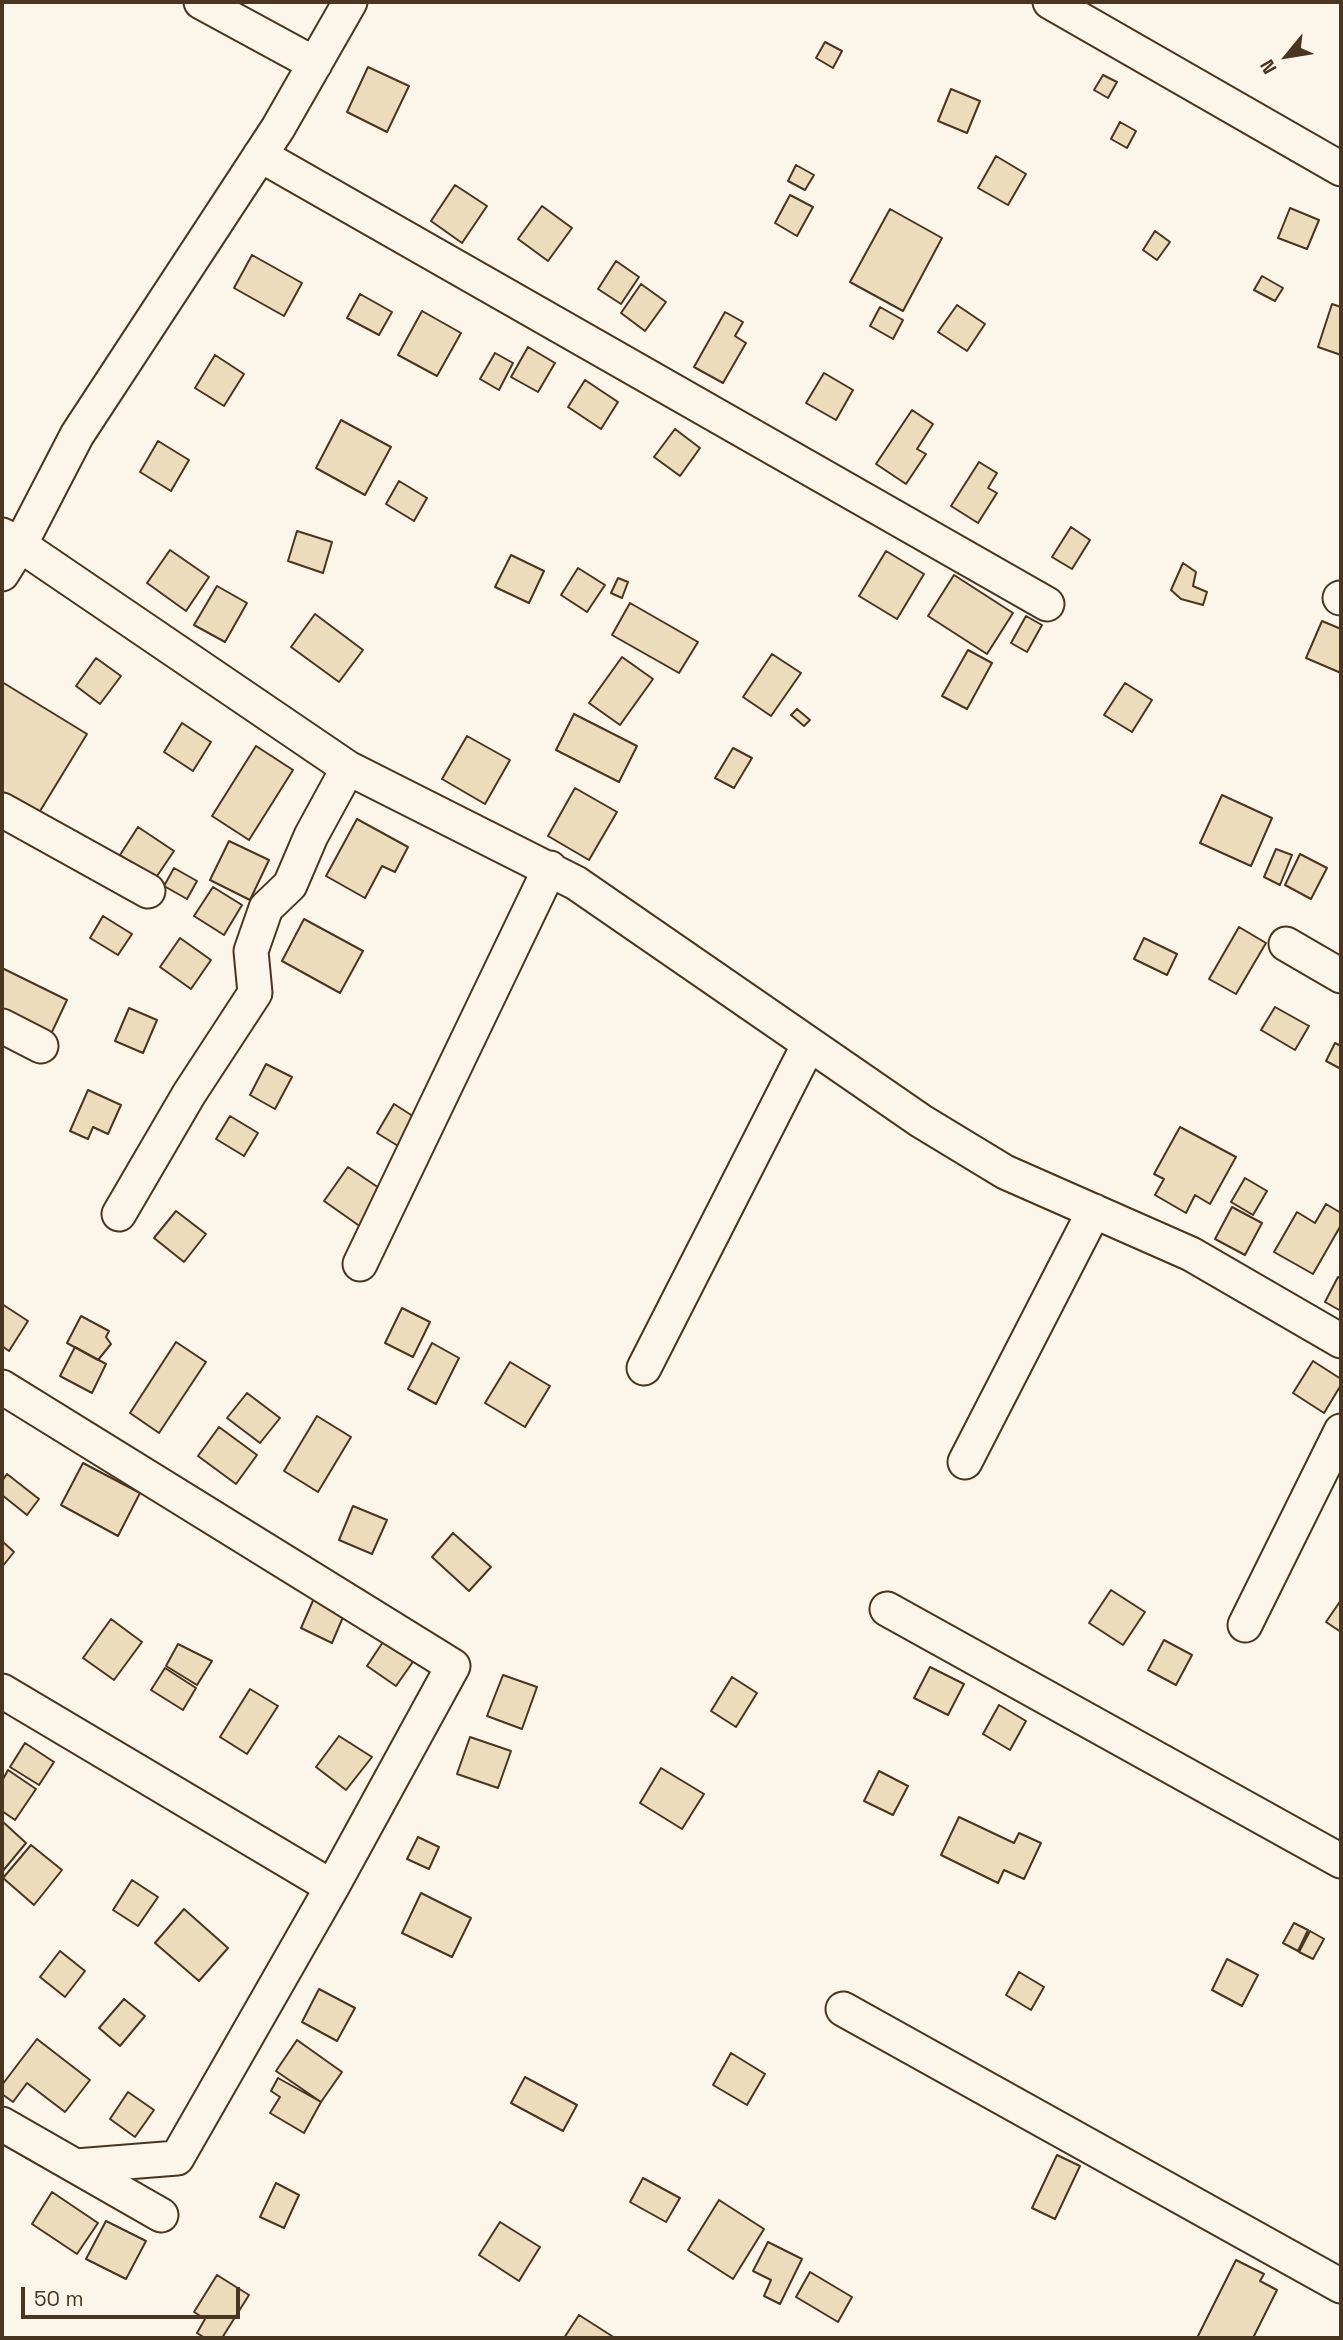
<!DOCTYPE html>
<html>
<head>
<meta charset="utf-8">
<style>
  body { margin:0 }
  #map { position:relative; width:1343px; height:2340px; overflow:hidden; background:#fbf6e9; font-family:"Space Grotesk",sans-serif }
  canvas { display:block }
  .frame { position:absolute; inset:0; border:4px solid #4a3520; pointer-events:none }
  .north { position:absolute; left:1252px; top:21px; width:70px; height:70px; -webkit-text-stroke:5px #fbf6e9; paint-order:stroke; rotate:240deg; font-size:19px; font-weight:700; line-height:28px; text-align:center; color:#4a3520 }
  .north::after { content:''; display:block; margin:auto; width:24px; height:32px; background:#4a3520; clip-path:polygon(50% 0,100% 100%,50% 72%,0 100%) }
  .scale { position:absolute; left:21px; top:2287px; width:219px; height:32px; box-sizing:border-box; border:4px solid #4a3520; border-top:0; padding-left:9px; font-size:21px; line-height:24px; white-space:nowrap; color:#4a3520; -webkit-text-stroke:5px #fbf6e9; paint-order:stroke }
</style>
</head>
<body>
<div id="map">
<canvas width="1343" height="2340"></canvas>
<div class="frame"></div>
<div class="north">N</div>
<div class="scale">50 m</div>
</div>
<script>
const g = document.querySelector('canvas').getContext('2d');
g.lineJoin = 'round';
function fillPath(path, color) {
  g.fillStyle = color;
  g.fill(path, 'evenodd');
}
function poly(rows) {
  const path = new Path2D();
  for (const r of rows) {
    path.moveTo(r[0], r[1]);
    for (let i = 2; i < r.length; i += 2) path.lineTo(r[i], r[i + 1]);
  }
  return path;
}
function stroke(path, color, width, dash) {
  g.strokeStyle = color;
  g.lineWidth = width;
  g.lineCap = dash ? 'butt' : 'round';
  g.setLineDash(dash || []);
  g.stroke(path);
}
const building = poly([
  [825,42,842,51,833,68,816,58,825,42],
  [368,67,409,86,387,132,347,112,368,67],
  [1103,75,1117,82,1108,98,1094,90,1103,75],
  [951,89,980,101,967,133,938,121,951,89],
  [1120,122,1136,131,1127,148,1111,139,1120,122],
  [996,156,1026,174,1008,205,978,188,996,156],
  [796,165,814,175,805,190,788,181,796,165],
  [455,185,487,206,462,243,431,221,455,185],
  [790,195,813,207,797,236,775,223,790,195],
  [542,206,572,228,548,261,518,239,542,206],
  [1290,208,1319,220,1307,249,1278,238,1290,208],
  [890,209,942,238,903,311,850,282,890,209],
  [1155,231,1170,242,1157,260,1143,250,1155,231],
  [252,255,302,283,284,316,234,288,252,255],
  [616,261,639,277,621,304,598,289,616,261],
  [1262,276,1283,288,1275,301,1254,290,1262,276],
  [641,284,666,302,645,331,621,313,641,284],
  [360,294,392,312,379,335,347,318,360,294],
  [1332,304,1341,307,1341,355,1318,347,1332,304],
  [957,305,985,324,967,351,938,332,957,305],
  [880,307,903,320,893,339,870,326,880,307],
  [422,311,461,333,437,376,398,355,422,311],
  [725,312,743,322,735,336,746,343,723,383,694,367,725,312],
  [528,347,555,363,538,392,511,377,528,347],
  [495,353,513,363,499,390,480,379,495,353],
  [215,355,244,374,224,406,195,388,215,355],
  [824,373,853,390,836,420,806,403,824,373],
  [585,380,618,402,601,429,568,407,585,380],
  [912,410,933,424,917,449,926,454,906,484,876,464,912,410],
  [341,420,391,447,365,495,316,468,341,420],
  [675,429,700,448,680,476,654,457,675,429],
  [158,441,189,460,171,491,140,472,158,441],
  [979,462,997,473,988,488,997,493,978,523,951,506,979,462],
  [399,481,427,498,414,521,386,504,399,481],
  [1071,527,1090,540,1072,569,1052,557,1071,527],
  [297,531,332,542,323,573,288,561,297,531],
  [170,550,209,577,186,611,147,583,170,550],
  [886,551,924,574,897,619,859,596,886,551],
  [511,555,544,571,529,603,495,587,511,555],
  [1183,563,1196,572,1193,586,1207,592,1203,605,1181,599,1171,590,1183,563],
  [578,568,605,585,587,612,561,595,578,568],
  [954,575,1013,613,987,654,928,616,954,575],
  [618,578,628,582,622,598,611,593,618,578],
  [217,586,247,603,225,642,194,625,217,586],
  [630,603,698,642,679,673,612,635,630,603],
  [315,614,363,650,339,682,291,647,315,614],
  [1026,616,1042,625,1027,652,1011,643,1026,616],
  [1322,621,1341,629,1341,673,1306,658,1322,621],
  [968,650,992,663,967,709,942,696,968,650],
  [772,654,801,673,771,716,743,697,772,654],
  [622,657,653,679,620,725,589,703,622,657],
  [96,658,121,676,100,704,76,686,96,658],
  [2,682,87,734,37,816,2,795,2,682],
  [1125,683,1152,700,1132,732,1104,715,1125,683],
  [797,709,810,720,804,726,791,715,797,709],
  [574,714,637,746,619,782,556,750,574,714],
  [182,723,211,742,193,771,164,752,182,723],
  [467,736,510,760,485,804,442,779,467,736],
  [256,746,293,770,249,840,212,816,256,746],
  [733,748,752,758,734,788,715,778,733,748],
  [575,788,617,812,589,860,548,836,575,788],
  [1222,795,1272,818,1251,866,1200,843,1222,795],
  [357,819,408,847,395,872,382,866,365,898,326,876,357,819],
  [138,827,174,851,155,879,120,855,138,827],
  [229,841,269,860,250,900,210,880,229,841],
  [1276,849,1292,855,1280,885,1264,877,1276,849],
  [1300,854,1327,868,1311,899,1285,885,1300,854],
  [174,868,197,881,187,899,164,886,174,868],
  [213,887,242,905,224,935,194,916,213,887],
  [103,916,132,934,118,955,90,938,103,916],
  [304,919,363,951,340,993,282,961,304,919],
  [1239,927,1266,943,1236,994,1209,979,1239,927],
  [180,938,211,960,191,989,160,967,180,938],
  [1144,938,1177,954,1167,975,1134,959,1144,938],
  [2,968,67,1000,51,1034,2,1010,2,968],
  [1275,1007,1309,1026,1295,1050,1261,1030,1275,1007],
  [129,1008,157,1020,143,1053,115,1041,129,1008],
  [1335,1043,1341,1046,1341,1069,1326,1061,1335,1043],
  [266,1064,292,1077,275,1109,250,1095,266,1064],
  [88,1090,121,1105,108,1134,93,1127,88,1139,70,1131,88,1090],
  [394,1104,419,1120,403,1149,377,1133,394,1104],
  [230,1116,258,1133,244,1156,216,1139,230,1116],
  [1180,1127,1236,1157,1210,1204,1195,1195,1186,1213,1155,1195,1164,1179,1154,1174,1180,1127],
  [348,1167,385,1192,361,1227,324,1201,348,1167],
  [1245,1178,1267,1191,1253,1215,1231,1202,1245,1178],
  [1326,1204,1341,1213,1341,1225,1313,1274,1274,1252,1297,1212,1315,1223,1326,1204],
  [1232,1207,1262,1223,1245,1255,1215,1239,1232,1207],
  [176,1211,206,1234,184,1262,154,1238,176,1211],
  [1338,1277,1341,1279,1341,1311,1325,1302,1338,1277],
  [2,1304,28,1321,9,1351,2,1346,2,1304],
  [402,1308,430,1322,413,1357,385,1343,402,1308],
  [81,1316,109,1331,106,1337,111,1344,98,1360,67,1343,81,1316],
  [176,1342,206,1362,159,1433,130,1413,176,1342],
  [432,1343,459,1358,436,1404,408,1389,432,1343],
  [75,1347,106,1364,92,1393,60,1376,75,1347],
  [1313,1361,1341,1379,1341,1385,1324,1413,1293,1393,1313,1361],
  [510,1362,550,1386,525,1427,485,1403,510,1362],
  [247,1393,280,1418,260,1443,227,1418,247,1393],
  [317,1416,351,1437,318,1492,284,1471,317,1416],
  [219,1427,257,1455,236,1484,198,1456,219,1427],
  [83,1463,140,1493,118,1536,61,1505,83,1463],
  [7,1474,39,1499,27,1515,2,1495,2,1481,7,1474],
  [353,1506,387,1520,372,1554,339,1540,353,1506],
  [453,1533,491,1567,469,1591,432,1557,453,1533],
  [2,1541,14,1552,2,1567,2,1541],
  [1111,1590,1145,1612,1123,1645,1089,1623,1111,1590],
  [315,1596,346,1610,332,1643,301,1628,315,1596],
  [1341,1600,1341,1632,1326,1622,1341,1600],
  [111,1619,142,1642,114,1680,83,1658,111,1619],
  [387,1636,417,1656,396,1686,367,1666,387,1636],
  [1164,1640,1192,1655,1176,1685,1148,1670,1164,1640],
  [178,1644,212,1661,197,1685,166,1666,178,1644],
  [930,1667,964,1684,948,1715,914,1698,930,1667],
  [165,1668,196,1688,183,1710,151,1690,165,1668],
  [503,1675,537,1687,522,1729,487,1716,503,1675],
  [732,1677,757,1693,736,1727,711,1711,732,1677],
  [250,1689,278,1706,247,1754,220,1737,250,1689],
  [999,1705,1026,1721,1010,1750,983,1734,999,1705],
  [339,1736,372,1757,346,1790,316,1767,339,1736],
  [470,1737,511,1751,498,1788,457,1774,470,1737],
  [25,1743,54,1762,39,1785,10,1767,25,1743],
  [661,1768,704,1794,682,1829,640,1803,661,1768],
  [8,1770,36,1789,15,1820,2,1811,2,1781,8,1770],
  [879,1771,908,1786,893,1815,864,1801,879,1771],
  [959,1817,1014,1843,1019,1833,1041,1843,1024,1879,1004,1870,998,1883,941,1855,959,1817],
  [2,1821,26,1843,2,1872,2,1821],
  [418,1837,439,1847,429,1869,407,1859,418,1837],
  [31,1845,62,1870,34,1905,3,1878,31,1845],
  [132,1880,158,1897,138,1926,113,1910,132,1880],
  [421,1893,471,1918,452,1957,402,1933,421,1893],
  [184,1909,228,1948,199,1981,155,1943,184,1909],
  [1294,1923,1308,1930,1298,1951,1283,1943,1294,1923],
  [1310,1931,1324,1939,1313,1959,1299,1952,1310,1931],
  [60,1951,85,1971,65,1997,40,1977,60,1951],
  [1227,1959,1258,1975,1242,2006,1212,1990,1227,1959],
  [1019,1972,1044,1987,1031,2010,1006,1995,1019,1972],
  [319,1989,355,2008,337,2041,302,2022,319,1989],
  [124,1999,145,2016,120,2046,99,2028,124,1999],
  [37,2039,90,2080,65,2112,27,2083,13,2102,2,2094,2,2085,37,2039],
  [297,2040,342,2072,321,2102,276,2071,297,2040],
  [731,2053,765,2074,747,2105,713,2085,731,2053],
  [525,2077,577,2105,563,2131,511,2103,525,2077],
  [278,2078,321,2102,304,2133,270,2113,280,2097,271,2091,278,2078],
  [128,2092,154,2110,135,2137,110,2119,128,2092],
  [1057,2155,1080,2166,1055,2219,1032,2208,1057,2155],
  [643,2178,680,2198,666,2222,630,2202,643,2178],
  [276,2183,299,2195,284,2228,260,2217,276,2183],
  [52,2192,98,2223,77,2254,32,2224,52,2192],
  [719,2200,764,2229,733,2279,688,2250,719,2200],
  [106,2221,146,2241,126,2279,86,2259,106,2221],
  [500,2222,540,2247,519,2281,479,2255,500,2222],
  [768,2242,802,2259,780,2304,764,2296,771,2280,753,2271,768,2242],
  [1236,2260,1264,2274,1260,2281,1277,2290,1253,2338,1197,2338,1236,2260],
  [810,2272,852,2297,838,2322,796,2297,810,2272],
  [217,2275,249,2295,222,2338,205,2338,197,2333,205,2319,194,2312,217,2275],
  [579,2315,615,2338,564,2338,579,2315]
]);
fillPath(building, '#ecdcbc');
stroke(building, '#4a3520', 2);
const minor = poly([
  [201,2,315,64],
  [1050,2,1341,169],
  [260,155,1047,604],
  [2,535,20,545,77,435,278,128,350,2],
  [2,574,20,545,348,768,576,883,921,1121,1005,1172,1191,1254,1341,1341],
  [1340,598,1341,598],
  [2,810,148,891],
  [1286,944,1341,976],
  [2,1026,41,1046],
  [119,1214,189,1094,255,993,251,951,266,908,290,885,311,836,348,768],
  [360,1264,550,868],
  [644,1368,809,1044],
  [2,1387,453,1666,332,1887,2,1691],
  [965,1462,1094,1211],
  [887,1609,1341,1861],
  [1245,1625,1341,1431],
  [843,2009,1341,2286],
  [2,2124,161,2215],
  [76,2166,177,2158,332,1887]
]);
stroke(minor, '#4a3520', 37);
stroke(minor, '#fbf6e9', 33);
</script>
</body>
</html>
